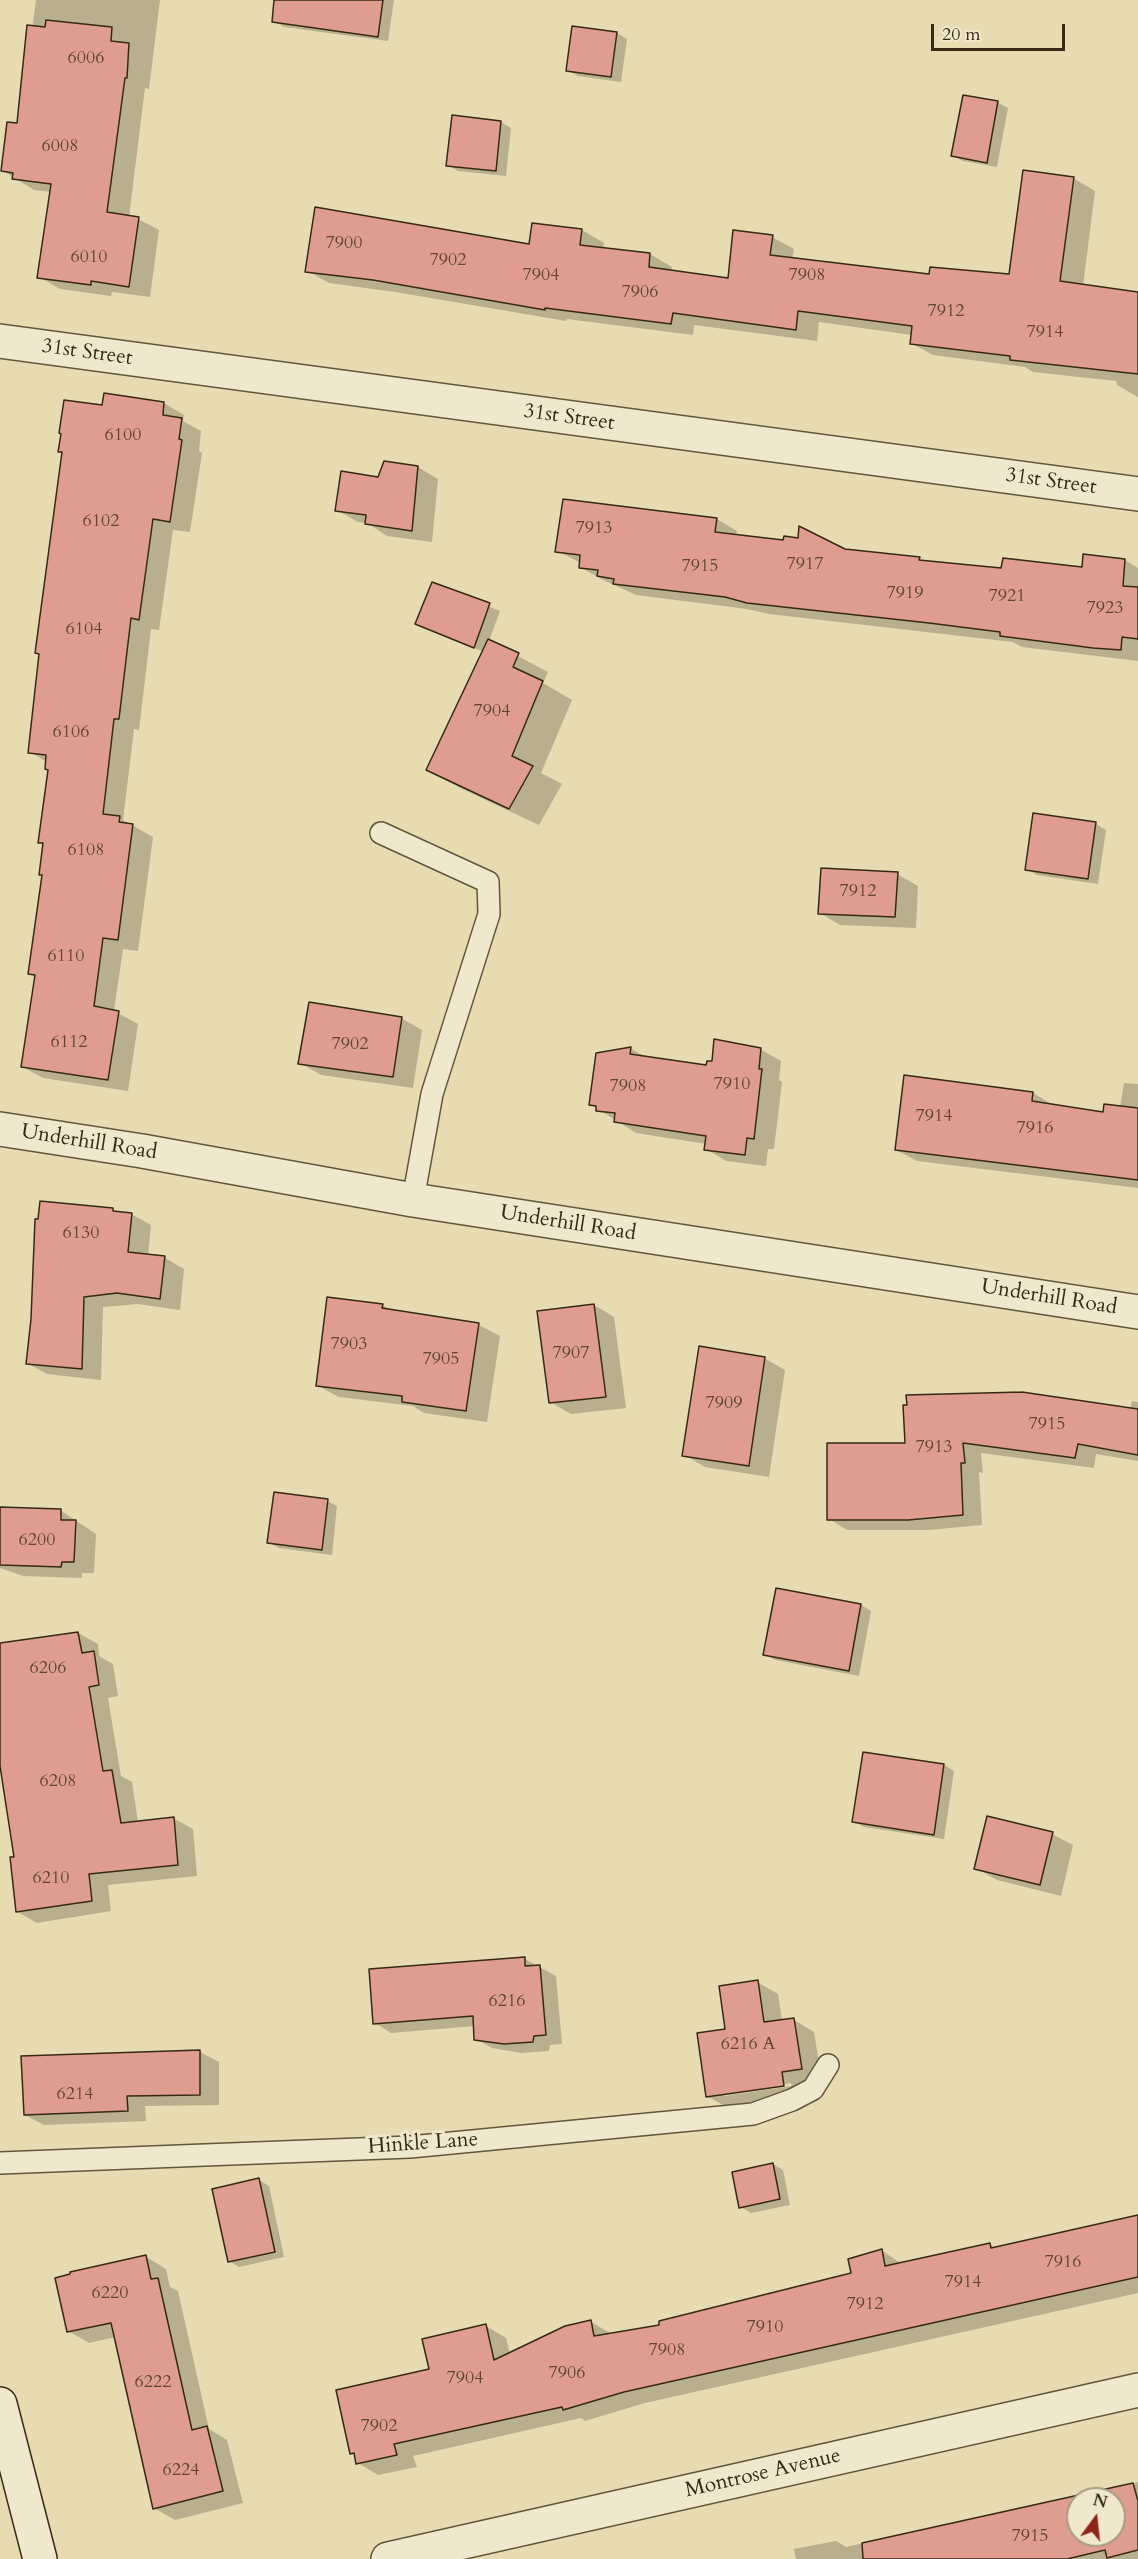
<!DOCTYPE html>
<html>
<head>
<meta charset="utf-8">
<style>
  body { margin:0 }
  #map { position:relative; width:1138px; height:2559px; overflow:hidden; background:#e6dbb1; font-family:Cardo,serif }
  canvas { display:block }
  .north { position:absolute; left:1066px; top:2487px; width:60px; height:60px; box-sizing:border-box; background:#efe8cc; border:2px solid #a59c82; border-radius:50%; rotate:15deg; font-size:16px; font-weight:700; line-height:24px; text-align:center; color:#372914 }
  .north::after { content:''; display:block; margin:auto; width:21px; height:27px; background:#8f2418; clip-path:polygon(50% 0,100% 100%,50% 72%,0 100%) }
  .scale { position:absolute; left:931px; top:24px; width:134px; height:27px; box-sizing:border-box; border:3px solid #372914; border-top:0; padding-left:8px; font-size:18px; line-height:21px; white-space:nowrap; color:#372914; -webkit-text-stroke:4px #efe8cc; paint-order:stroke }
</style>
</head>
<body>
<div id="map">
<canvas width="1138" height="2559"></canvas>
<div class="north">N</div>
<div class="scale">20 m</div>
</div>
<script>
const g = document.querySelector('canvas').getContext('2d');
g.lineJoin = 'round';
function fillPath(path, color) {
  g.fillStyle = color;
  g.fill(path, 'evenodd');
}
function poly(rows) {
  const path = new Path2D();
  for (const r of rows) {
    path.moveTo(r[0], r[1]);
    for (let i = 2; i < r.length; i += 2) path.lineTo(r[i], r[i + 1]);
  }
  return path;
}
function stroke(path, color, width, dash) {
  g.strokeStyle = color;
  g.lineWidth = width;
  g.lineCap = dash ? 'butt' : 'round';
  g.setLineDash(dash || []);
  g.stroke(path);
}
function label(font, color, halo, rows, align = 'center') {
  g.font = font + ' Cardo,serif';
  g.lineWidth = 6;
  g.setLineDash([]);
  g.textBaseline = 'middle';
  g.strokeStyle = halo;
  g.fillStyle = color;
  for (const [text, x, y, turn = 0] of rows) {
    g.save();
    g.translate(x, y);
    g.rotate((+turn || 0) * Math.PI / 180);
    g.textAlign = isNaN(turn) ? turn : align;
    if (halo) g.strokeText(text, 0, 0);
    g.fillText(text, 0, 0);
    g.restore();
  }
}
fillPath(poly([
  [36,0,160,0,149,89,145,88,129,217,138,219,159,230,150,297,112,292,111,296,60,289,39,277,51,192,34,190,2,170,19,125],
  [276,0,394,0,388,41,284,27,274,21],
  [573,27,617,33,627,39,621,82,578,76,567,70],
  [997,102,1008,108,997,167,963,161,953,156],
  [501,122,511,128,506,176,458,171,448,165],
  [1073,178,1095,191,1083,286,1138,294,1138,397,1117,385,1116,381,1033,372,1025,367,933,355,911,343,912,335,819,322,817,341,694,325,693,335,567,319,566,321,395,292,329,283,307,271,530,245,533,224,582,230,604,243,603,249,650,254,672,267,671,272,729,279,772,237,794,249,792,259,931,275,1011,276],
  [105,395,164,403,184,415,183,421,201,431,199,451,202,453,190,532,173,530,159,630,151,629,139,730,134,729,123,820,153,837,138,951,123,949,114,1011,138,1024,128,1091,43,1078,23,1067,36,977,30,973,43,876,40,874,45,845,40,842,50,770,47,762,30,752,64,453,60,451,104,407],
  [418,467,438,479,432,542,387,536,367,523,358,522,337,510,379,478],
  [717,519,737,531,736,536,919,559,926,562,1003,569,1083,569,1125,560,1138,568,1138,661,1022,647,1013,642,769,614,747,609,636,595,601,579,580,567,581,563,557,551],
  [432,584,500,611,489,641,548,672,543,683,572,700,541,773,562,784,539,825,458,787,428,770,484,652,417,623],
  [1035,815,1096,824,1106,830,1098,884,1037,875,1027,869],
  [897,874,918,886,916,928,840,925,820,913],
  [401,1018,422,1030,413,1088,321,1075,300,1063],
  [630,1048,647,1058,708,1067,760,1049,781,1061,779,1080,782,1082,774,1149,768,1149,766,1166,726,1161,706,1149,706,1144,636,1133,590,1104],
  [1124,1083,1138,1084,1138,1188,917,1161,896,1150,1033,1093,1053,1105,1104,1113,1120,1108],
  [112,1209,119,1213,131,1214,151,1225,148,1256,165,1258,184,1269,180,1310,138,1304,103,1307,101,1380,47,1374,27,1363],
  [382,1305,393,1311,479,1325,500,1336,487,1422,424,1413,413,1406,339,1397,318,1386],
  [594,1305,614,1317,626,1408,571,1414,550,1402],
  [764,1358,785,1370,769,1477,705,1467,684,1455],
  [1132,1401,1138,1402,1138,1461,1096,1454,1094,1468,981,1453,983,1473,979,1472,982,1525,928,1530,847,1530,829,1519,907,1444,1130,1410],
  [327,1501,337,1506,332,1555,279,1548,269,1543],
  [60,1510,96,1534,94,1573,82,1573,82,1578,23,1576,0,1568,0,1513],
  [777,1589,861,1605,871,1611,859,1676,775,1660,765,1654],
  [78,1633,98,1644,99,1656,113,1664,118,1696,108,1698,121,1776,132,1782,138,1822,173,1818,193,1829,197,1876,108,1885,111,1911,37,1923,18,1912,16,1858,0,1747,0,1645],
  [944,1765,954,1771,944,1839,864,1827,854,1821],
  [1052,1834,1073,1845,1061,1896,997,1880,976,1868],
  [525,1959,556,1976,562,2044,550,2045,549,2051,521,2053,492,2048,476,2039,475,2026,391,2033,375,2023],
  [757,1982,778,1994,782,2021,794,2020,814,2032,822,2081,804,2097,728,2108,707,2096,727,2030],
  [791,2083,792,2086,724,2096,724,2093],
  [200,2052,219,2062,219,2105,145,2106,146,2121,44,2125,25,2115,23,2058],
  [773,2164,783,2170,790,2205,751,2213,741,2207],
  [259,2180,269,2186,284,2257,239,2267,229,2261],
  [1138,2217,1138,2293,645,2403,585,2421,581,2418,413,2456,417,2467,378,2475,358,2463,356,2456,351,2453,431,2370,486,2326,506,2338,510,2354,591,2322,612,2334,661,2326,853,2274,881,2250,902,2264,989,2245,997,2249],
  [146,2257,166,2269,170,2287,178,2291,209,2429,227,2440,243,2503,175,2520,154,2508,116,2337,89,2343,68,2331],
  [1138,2482,1138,2559,796,2559,794,2549,836,2541,846,2547],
  [1078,2499,1114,2499,1114,2535,1078,2535]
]), '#0003');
const building = poly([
  [274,0,383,0,378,37,272,22,274,0],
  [46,20,112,27,111,41,129,43,127,78,125,78,107,212,139,217,129,287,91,281,91,285,37,278,51,184,12,179,13,173,1,171,7,122,17,123,27,25,45,27,46,20],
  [572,26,617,32,611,77,566,71,572,26],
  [963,95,998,101,987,163,951,156,963,95],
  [452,115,501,121,496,171,446,166,452,115],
  [1023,170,1074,177,1060,281,1138,292,1138,374,1010,360,1010,356,910,344,912,326,798,311,796,330,673,313,671,324,545,308,545,310,373,280,305,272,315,207,529,244,532,223,582,229,580,245,650,253,649,267,728,278,733,230,773,235,770,255,929,274,930,267,1009,274,1023,170],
  [104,393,164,402,163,415,182,418,179,439,182,440,170,522,153,519,139,620,131,618,119,719,114,719,103,814,120,816,119,822,133,824,118,940,103,938,94,1006,119,1011,108,1080,21,1067,35,975,28,974,42,875,39,875,43,843,38,843,48,770,45,769,46,755,28,753,39,654,35,653,62,452,58,452,61,434,59,433,64,400,102,405,104,393],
  [384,461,418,466,412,531,365,524,366,515,335,511,341,471,378,477,384,461],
  [563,499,717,518,715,532,783,540,784,536,798,538,799,526,845,549,920,557,919,560,1001,568,1003,558,1082,567,1083,554,1125,559,1123,586,1138,587,1138,639,1122,637,1121,650,1093,648,1000,636,1000,632,929,623,747,603,725,597,613,584,614,579,597,576,598,570,579,568,580,555,555,552,563,499],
  [432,582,490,603,474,648,415,624,432,582],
  [488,639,519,653,513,667,543,681,512,756,533,766,509,809,426,770,488,639],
  [1033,813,1096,822,1088,879,1025,870,1033,813],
  [821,868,898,872,895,917,818,914,821,868],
  [309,1002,402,1017,393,1077,298,1064,309,1002],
  [714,1039,761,1048,759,1069,762,1069,754,1139,747,1138,745,1155,704,1150,706,1136,614,1122,615,1113,596,1111,596,1106,589,1105,596,1053,631,1047,630,1054,706,1065,707,1061,712,1061,714,1039],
  [904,1075,1033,1092,1032,1101,1103,1112,1104,1104,1138,1108,1138,1180,895,1150,904,1075],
  [40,1201,113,1208,113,1211,132,1213,128,1252,165,1256,160,1299,117,1293,84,1297,82,1369,26,1364,31,1319,35,1219,38,1219,40,1201],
  [327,1297,383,1304,382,1308,479,1323,466,1411,402,1402,402,1396,316,1386,327,1297],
  [594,1304,606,1397,549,1403,537,1311,594,1304],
  [699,1346,765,1357,749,1466,682,1456,699,1346],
  [1022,1392,1138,1409,1138,1455,1078,1444,1075,1458,963,1443,965,1463,961,1463,963,1515,908,1520,827,1520,827,1443,905,1443,903,1405,907,1405,906,1395,1022,1392],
  [274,1492,328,1499,322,1550,267,1543,274,1492],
  [0,1507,61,1509,61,1520,76,1520,74,1562,62,1562,61,1567,0,1565,0,1507],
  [776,1588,861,1604,849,1671,763,1655,776,1588],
  [78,1632,82,1653,94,1651,99,1685,89,1687,103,1771,112,1770,121,1823,174,1817,178,1865,89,1874,92,1901,16,1912,10,1857,14,1857,0,1766,0,1643,78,1632],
  [863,1752,944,1764,934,1835,852,1822,863,1752],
  [987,1816,1053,1832,1040,1885,974,1869,987,1816],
  [525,1957,525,1966,540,1965,546,2035,534,2036,533,2042,504,2044,474,2040,473,2016,373,2024,369,1969,525,1957],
  [758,1980,764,2022,794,2018,802,2069,782,2072,784,2086,706,2097,697,2033,725,2029,719,1986,758,1980],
  [200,2050,200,2095,127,2096,128,2111,24,2115,21,2056,200,2050],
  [773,2163,780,2199,739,2208,732,2172,773,2163],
  [259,2178,275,2252,228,2262,212,2189,259,2178],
  [1138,2215,1138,2277,624,2392,563,2410,562,2407,394,2444,397,2455,356,2464,354,2453,350,2454,336,2390,429,2369,422,2339,486,2324,494,2360,565,2326,591,2320,594,2336,659,2325,659,2321,851,2273,848,2259,882,2249,885,2266,990,2243,991,2248,1138,2215],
  [146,2255,151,2279,158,2278,192,2430,207,2426,223,2491,153,2509,111,2323,67,2332,55,2278,70,2274,70,2272,146,2255],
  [1133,2483,1138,2501,1138,2550,1107,2558,1105,2550,1067,2559,863,2559,862,2543,1133,2483],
  [1078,2499,1114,2499,1114,2535,1078,2535,1078,2499]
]);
fillPath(building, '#df9d8f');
stroke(building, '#372914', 1.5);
const lane = poly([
  [381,833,488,882,489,914,432,1094,413,1200],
  [0,2163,410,2147,753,2114,792,2100,813,2089,828,2065]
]);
const street = poly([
  [0,341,1138,494],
  [0,1129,142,1151,413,1200,1138,1312],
  [388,2559,1138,2390]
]);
const secondary = poly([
  [0,2404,40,2559]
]);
stroke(lane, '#63563b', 24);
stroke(street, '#63563b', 36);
stroke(secondary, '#372914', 36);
stroke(lane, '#efe8cc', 21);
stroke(street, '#efe8cc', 33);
stroke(secondary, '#efe8cc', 33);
label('18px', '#614633', null, [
  ["6006",86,59],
  ["6008",60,147],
  ["7900",344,244],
  ["6010",89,258],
  ["7902",448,261],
  ["7904",541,276],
  ["7908",807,276],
  ["7906",640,293],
  ["7912",946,312],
  ["7914",1045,333],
  ["6100",123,436],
  ["6102",101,522],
  ["7913",594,529],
  ["7917",805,565],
  ["7915",700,567],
  ["7919",905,594],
  ["7921",1007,597],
  ["7923",1105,609],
  ["6104",84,630],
  ["7904",492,712],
  ["6106",71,733],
  ["6108",86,851],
  ["7912",858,892],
  ["6110",66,957],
  ["6112",69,1043],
  ["7902",350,1045],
  ["7910",732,1085],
  ["7908",628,1087],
  ["7914",934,1117],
  ["7916",1035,1129],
  ["6130",81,1234],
  ["7903",349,1345],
  ["7907",571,1354],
  ["7905",441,1360],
  ["7909",724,1404],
  ["7915",1047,1425],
  ["7913",934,1448],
  ["6200",37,1541],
  ["6206",48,1669],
  ["6208",58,1782],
  ["6210",51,1879],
  ["6216",507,2002],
  ["6216 A",748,2045],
  ["6214",75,2095],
  ["7916",1063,2263],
  ["7914",963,2283],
  ["6220",110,2294],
  ["7912",865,2305],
  ["7910",765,2328],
  ["7908",667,2351],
  ["7906",567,2374],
  ["7904",465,2379],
  ["6222",153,2383],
  ["7902",379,2427],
  ["6224",181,2471],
  ["7915",1030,2537]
]);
label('21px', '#372914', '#efe8cc', [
  ["31st Street",87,353,8],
  ["31st Street",569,418,8],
  ["31st Street",1051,482,8],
  ["Underhill Road",89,1143,9],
  ["Underhill Road",568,1224,9],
  ["Underhill Road",1049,1298,9],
  ["Hinkle Lane",423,2144,-4],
  ["Montrose Avenue",763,2474,-13]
]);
</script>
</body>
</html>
